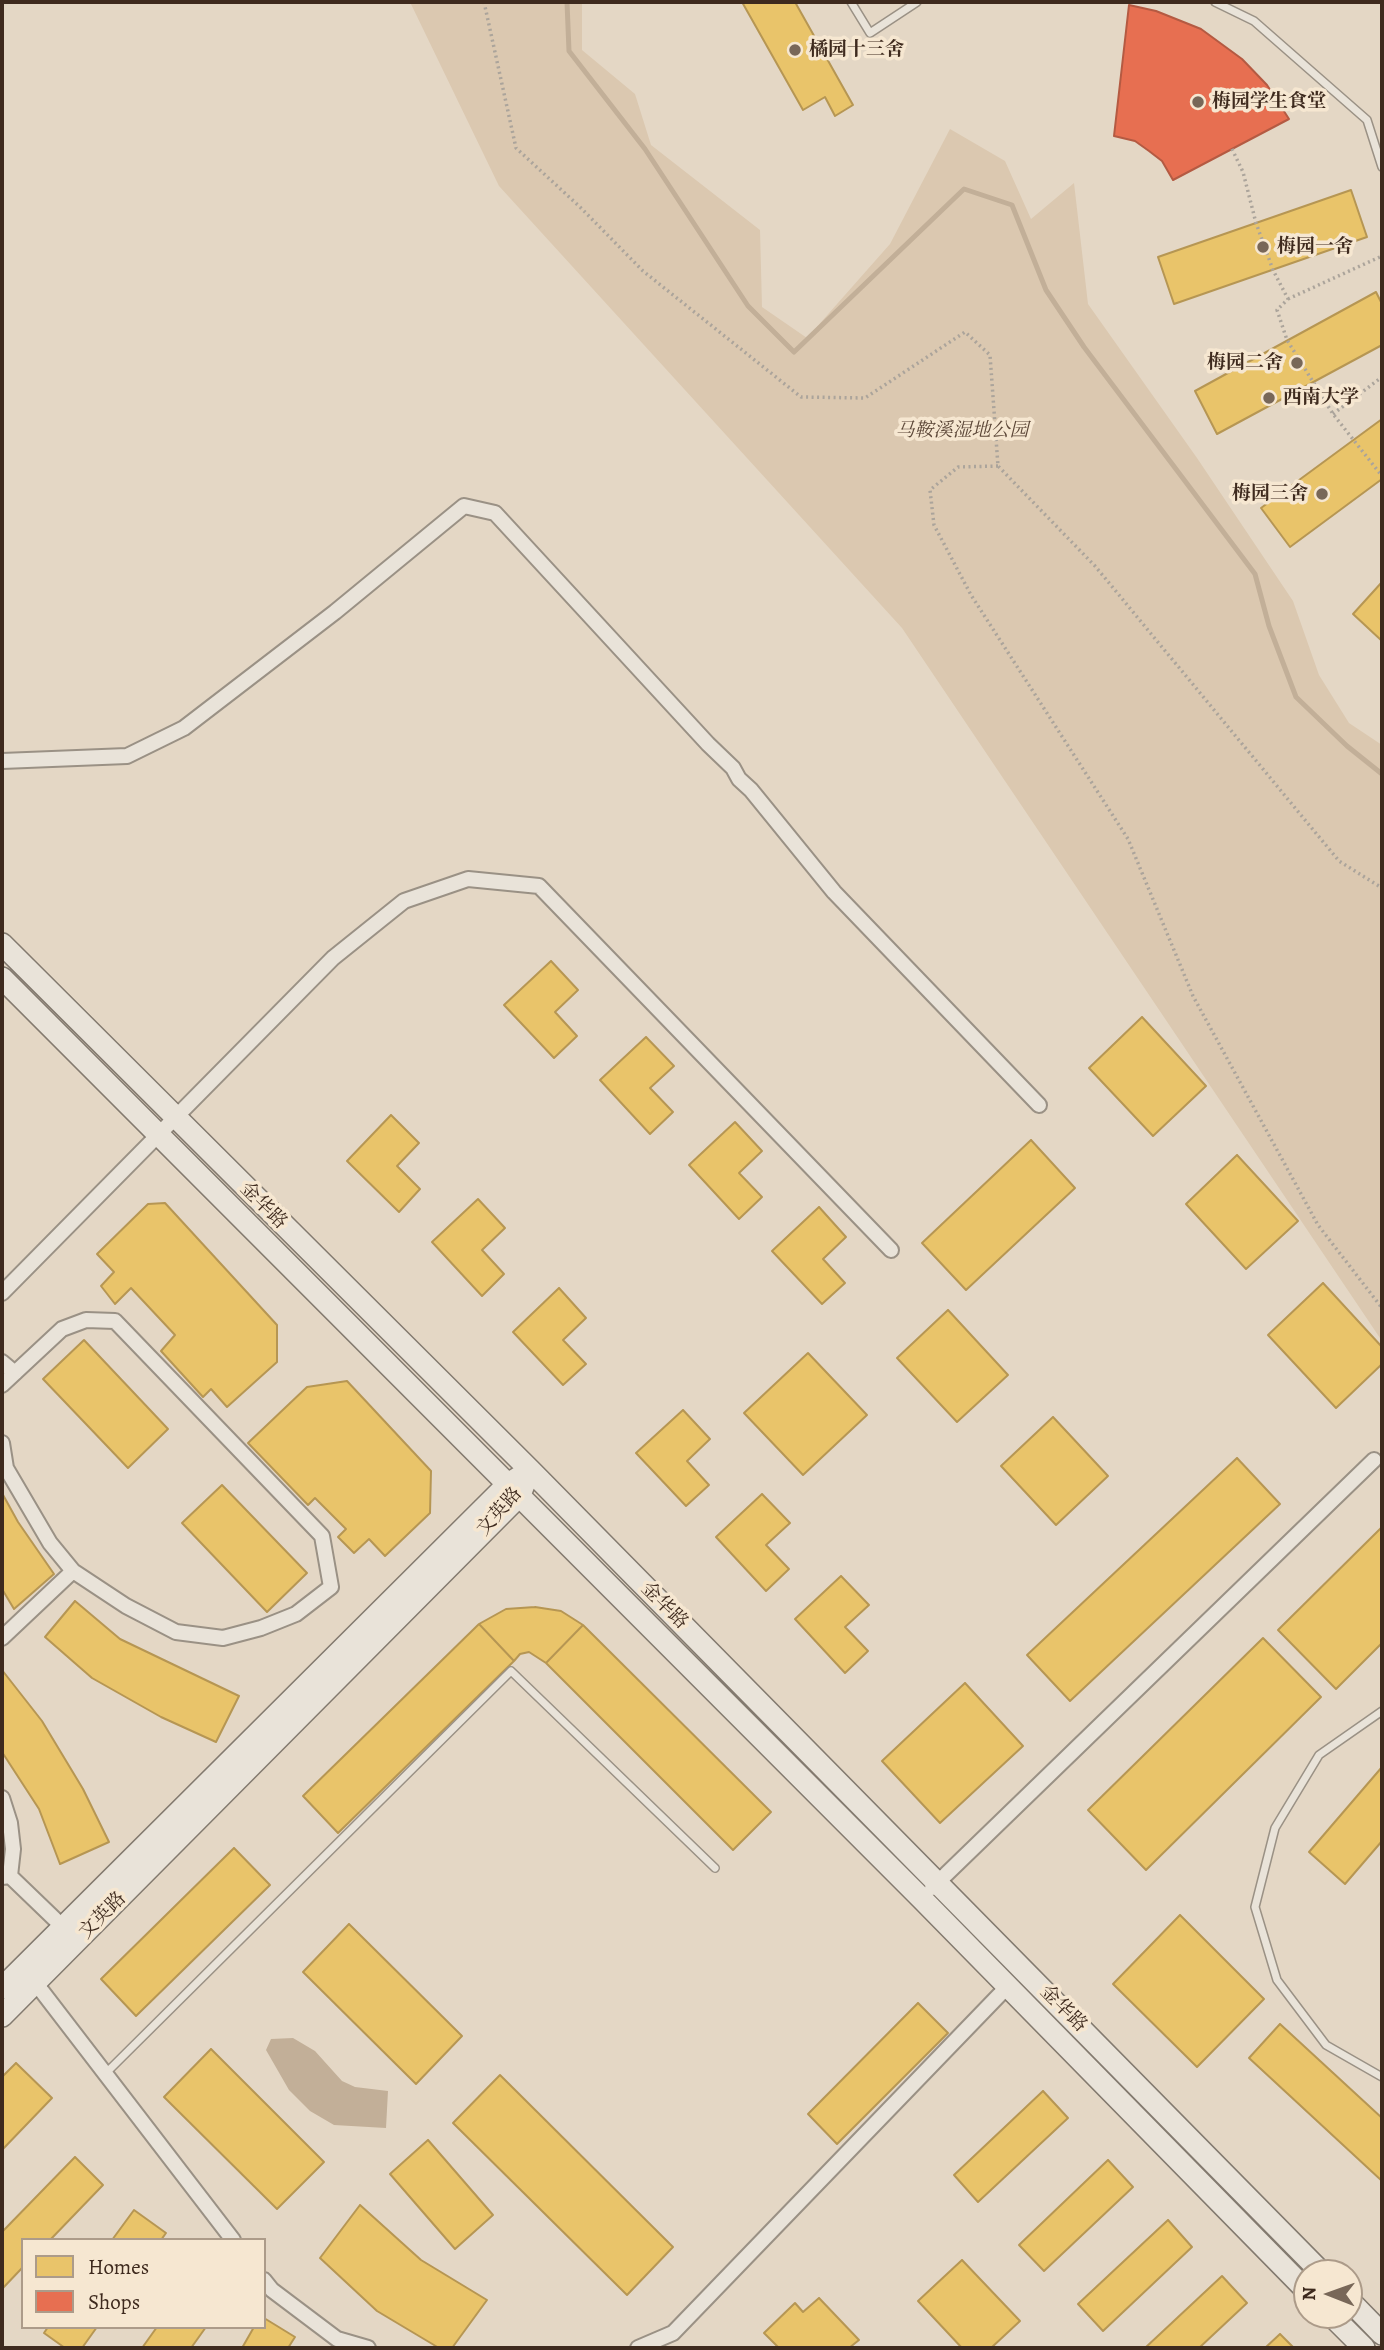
<!DOCTYPE html>
<html>
<head>
<meta charset="utf-8">
<style>
  body { margin:0 }
  #map { position:relative; width:1384px; height:2350px; overflow:hidden; background:#e4d7c5; font-family:Alegreya,serif }
  canvas { display:block }
  .frame { position:absolute; inset:0; border:4px solid #3e2a1e; pointer-events:none }
  .legend { position:absolute; left:21px; top:2238px; width:245px; height:91px; box-sizing:border-box; background:#f6e7d1; border:2px solid #ac9b89; margin:0; padding:9px 12px; list-style:none; font-size:21px; color:#3e2a1e }
  .legend li { display:flex; align-items:center; gap:14px; height:35px }
  .legend b { width:35px; border:2px solid #ac9b89 }
  .north { position:absolute; left:1293px; top:2259px; width:70px; height:70px; box-sizing:border-box; background:#f6e7d1; border:2px solid #ac9b89; border-radius:50%; rotate:271deg; font-size:19px; font-weight:700; line-height:28px; text-align:center; color:#3e2a1e }
  .north::after { content:''; display:block; margin:auto; width:24px; height:32px; background:#786758; clip-path:polygon(50% 0,100% 100%,50% 72%,0 100%) }
</style>
</head>
<body>
<div id="map">
<canvas width="1384" height="2350"></canvas>
<div class="frame"></div>
<ul class="legend">
<li><b style="height:19px;background:#e9c46a"></b>Homes</li>
<li><b style="height:19px;background:#e76f51"></b>Shops</li>
</ul>
<div class="north">N</div>
</div>
<script>
const g = document.querySelector('canvas').getContext('2d');
g.lineJoin = 'round';
function fillPath(path, color) {
  g.fillStyle = color;
  g.fill(path, 'evenodd');
}
function poly(rows) {
  const path = new Path2D();
  for (const r of rows) {
    path.moveTo(r[0], r[1]);
    for (let i = 2; i < r.length; i += 2) path.lineTo(r[i], r[i + 1]);
  }
  return path;
}
function stroke(path, color, width, dash) {
  g.strokeStyle = color;
  g.lineWidth = width;
  g.lineCap = dash ? 'butt' : 'round';
  g.setLineDash(dash || []);
  g.stroke(path);
}
function label(font, color, halo, rows, align = 'center') {
  g.font = font + ' Alegreya,"Noto Serif SC",serif';
  g.lineWidth = 7;
  g.setLineDash([]);
  g.textBaseline = 'middle';
  g.strokeStyle = halo;
  g.fillStyle = color;
  for (const [text, x, y, turn = 0] of rows) {
    g.save();
    g.translate(x, y);
    g.rotate((+turn || 0) * Math.PI / 180);
    g.textAlign = isNaN(turn) ? turn : align;
    if (halo) g.strokeText(text, 0, 0);
    g.fillText(text, 0, 0);
    g.restore();
  }
}
fillPath(poly([
  [410,2,582,2,582,50,635,94,651,145,760,230,762,307,807,338,890,244,950,129,1005,161,1031,219,1074,183,1088,304,1197,458,1293,601,1319,675,1349,723,1382,745,1382,1341,902,628,499,186]
]), '#dbc8b0');
fillPath(poly([
  [293,2038,315,2051,342,2081,355,2087,388,2091,386,2128,334,2125,310,2111,289,2090,266,2050,271,2039]
]), '#c2af98');
const homes = poly([
  [742,2,795,2,853,105,835,116,825,97,803,110,742,2],
  [1351,190,1367,237,1174,304,1158,257,1351,190],
  [1376,292,1382,304,1382,345,1217,434,1195,391,1376,292],
  [1382,419,1382,479,1290,547,1261,508,1382,419],
  [1382,582,1382,641,1353,614,1382,582],
  [551,961,578,990,555,1012,577,1036,554,1058,504,1005,551,961],
  [1142,1017,1206,1086,1153,1136,1089,1068,1142,1017],
  [646,1037,674,1066,650,1088,673,1112,650,1134,600,1080,646,1037],
  [391,1115,419,1143,397,1166,420,1189,399,1212,347,1161,391,1115],
  [735,1122,762,1151,739,1173,762,1197,739,1219,689,1165,735,1122],
  [1031,1140,1075,1188,966,1290,922,1243,1031,1140],
  [1237,1155,1298,1221,1246,1269,1186,1204,1237,1155],
  [478,1199,505,1228,482,1250,504,1274,482,1296,432,1242,478,1199],
  [165,1203,277,1325,277,1362,227,1407,211,1389,203,1397,161,1351,175,1335,131,1288,115,1304,101,1286,114,1272,97,1254,148,1204,165,1203],
  [819,1207,846,1237,823,1259,845,1283,822,1304,772,1251,819,1207],
  [1323,1283,1382,1347,1382,1364,1336,1408,1268,1335,1323,1283],
  [559,1288,586,1318,563,1340,586,1364,563,1385,513,1332,559,1288],
  [948,1310,1008,1375,957,1422,897,1358,948,1310],
  [84,1340,168,1429,128,1468,43,1379,84,1340],
  [808,1353,867,1415,803,1475,744,1413,808,1353],
  [347,1381,431,1471,430,1513,385,1556,369,1539,354,1553,338,1537,346,1529,315,1498,308,1505,248,1443,307,1387,347,1381],
  [683,1410,710,1439,687,1461,709,1485,686,1506,636,1453,683,1410],
  [1053,1417,1108,1476,1056,1525,1001,1466,1053,1417],
  [1237,1458,1280,1504,1070,1701,1027,1655,1237,1458],
  [222,1485,307,1573,267,1612,182,1523,222,1485],
  [2,1493,18,1522,54,1574,14,1609,2,1589,2,1493],
  [762,1494,790,1523,766,1545,789,1569,766,1591,716,1537,762,1494],
  [1382,1527,1382,1643,1336,1689,1278,1630,1382,1527],
  [841,1576,869,1605,845,1627,868,1651,845,1673,795,1619,841,1576],
  [75,1601,120,1639,239,1696,216,1742,161,1717,92,1678,45,1637,75,1601],
  [535,1607,561,1611,583,1625,546,1663,529,1652,520,1654,514,1661,479,1624,506,1609,535,1607],
  [479,1624,514,1661,338,1833,303,1796,479,1624],
  [583,1625,771,1812,733,1850,546,1663,583,1625],
  [1263,1638,1321,1697,1146,1870,1088,1810,1263,1638],
  [2,1670,42,1721,83,1789,109,1842,60,1864,39,1809,2,1752,2,1670],
  [965,1683,1023,1746,940,1823,882,1761,965,1683],
  [1382,1767,1382,1841,1345,1884,1309,1852,1382,1767],
  [234,1848,270,1885,136,2016,101,1979,234,1848],
  [1180,1915,1264,1999,1197,2067,1113,1984,1180,1915],
  [349,1924,462,2036,416,2084,303,1972,349,1924],
  [918,2003,948,2033,837,2144,808,2114,918,2003],
  [1280,2024,1382,2118,1382,2181,1249,2058,1280,2024],
  [211,2049,324,2162,277,2209,164,2097,211,2049],
  [16,2063,52,2098,2,2150,2,2077,16,2063],
  [500,2075,673,2247,627,2295,453,2123,500,2075],
  [1043,2091,1068,2118,978,2202,954,2175,1043,2091],
  [428,2140,493,2215,455,2249,390,2174,428,2140],
  [75,2157,103,2185,50,2240,23,2240,23,2267,2,2289,2,2232,75,2157],
  [1108,2160,1133,2187,1044,2271,1019,2245,1108,2160],
  [360,2205,421,2260,487,2300,452,2348,439,2348,377,2311,320,2258,360,2205],
  [134,2210,166,2233,161,2240,112,2240,134,2210],
  [1168,2220,1192,2247,1103,2331,1078,2304,1168,2220],
  [962,2260,1020,2321,991,2348,962,2348,918,2301,962,2260],
  [1222,2276,1247,2303,1199,2348,1145,2348,1222,2276],
  [819,2298,859,2340,849,2348,779,2348,764,2333,795,2303,803,2312,819,2298],
  [264,2318,295,2337,288,2348,242,2348,254,2327,264,2327,264,2318],
  [48,2327,97,2327,82,2348,65,2348,44,2333,48,2327],
  [157,2327,206,2327,191,2348,142,2348,157,2327],
  [1280,2334,1294,2348,1265,2348,1280,2334]
]);
fillPath(homes, '#e9c46a');
stroke(homes, '#b69653', 2);
const shops = poly([
  [1129,5,1156,11,1201,29,1242,59,1267,85,1289,119,1173,180,1162,161,1149,151,1135,141,1114,136,1129,5]
]);
fillPath(shops, '#e76f51');
stroke(shops, '#b45a42', 2);
stroke(poly([
  [567,2,569,51,645,149,748,306,794,352,964,189,1012,205,1046,290,1084,347,1255,574,1269,626,1296,697,1347,746,1382,774]
]), '#c2af98', 5);
const service = poly([
  [851,2,870,33,917,2],
  [1215,2,1254,21,1367,120,1382,167],
  [1382,1711,1319,1755,1275,1828,1255,1907,1277,1980,1326,2045,1382,2077],
  [106,2073,511,1671,715,1868]
]);
const minor = poly([
  [2,761,127,756,184,728,335,612,464,506,495,513,708,744,733,768,739,779,751,790,834,892,1039,1105],
  [2,1293,333,958,404,901,468,879,539,886,891,1250],
  [2,1362,15,1373],
  [2,1385,62,1329,86,1320,115,1321,322,1536,331,1587,296,1614,261,1628,223,1638,176,1632,126,1606,73,1571,50,1543,6,1468,2,1443],
  [2,1638,73,1571],
  [2,1798,10,1823,13,1849,10,1876],
  [2,1877,10,1876,64,1928],
  [932,1888,1374,1460],
  [31,1977,233,2240],
  [264,2280,272,2290,337,2339,368,2348],
  [638,2348,673,2333,1007,1987]
]);
const secondary = poly([
  [2,944,530,1470,1322,2273],
  [2,978,921,1898,1307,2291],
  [2,1988,508,1484,519,1477],
  [2,2016,520,1495,525,1482],
  [1349,2300,1382,2334],
  [1331,2315,1364,2348]
]);
stroke(service, '#9a9185', 10);
stroke(minor, '#9a9185', 18);
stroke(secondary, '#837a6f', 24);
stroke(poly([
  [484,2,516,148,580,207,643,271,801,397,865,398,965,332,990,355,998,466,1095,566,1339,861,1382,888],
  [1232,149,1243,172,1256,223,1273,270,1288,299,1277,310,1287,340,1333,414,1382,476],
  [1288,299,1382,256],
  [1333,414,1382,377],
  [998,466,958,467,930,490,934,525,971,595,1128,839,1193,996,1318,1225,1382,1308]
]), '#aba49b', 3.5, [2, 3.5]);
stroke(service, '#e9e3d9', 7);
stroke(minor, '#e9e3d9', 14);
stroke(secondary, '#e9e3d9', 21);
for (const [x, y, r, color] of [
  [795,50,7,"#786758"],
  [1198,102,7,"#786758"],
  [1263,247,7,"#786758"],
  [1297,363,7,"#786758"],
  [1269,398,7,"#786758"],
  [1322,494,7,"#786758"]
]) {
  const dot = new Path2D();
  dot.arc(x, y, r, 0, 2 * Math.PI);
  g.fillStyle = color;
  g.fill(dot);
  stroke(dot, '#f6e7d1', 2.5);
}
label('bold 19px', '#3e2a1e', '#f6e7d1', [
  ["橘园十三舍",809,50],
  ["梅园学生食堂",1212,102],
  ["梅园一舍",1277,247],
  ["梅园二舍",1283,363,"right"],
  ["西南大学",1283,398],
  ["梅园三舍",1308,494,"right"]
], 'left');
label('italic 19px', '#5c4738', '#f6e7d1', [
  ["马鞍溪湿地公园",962,431]
]);
label('19px', '#3e2a1e', '#f6e7d1', [
  ["金华路",263,1206,45],
  ["文英路",500,1512,-49],
  ["金华路",664,1606,45],
  ["文英路",103,1916,-45],
  ["金华路",1063,2009,45]
]);
</script>
</body>
</html>
